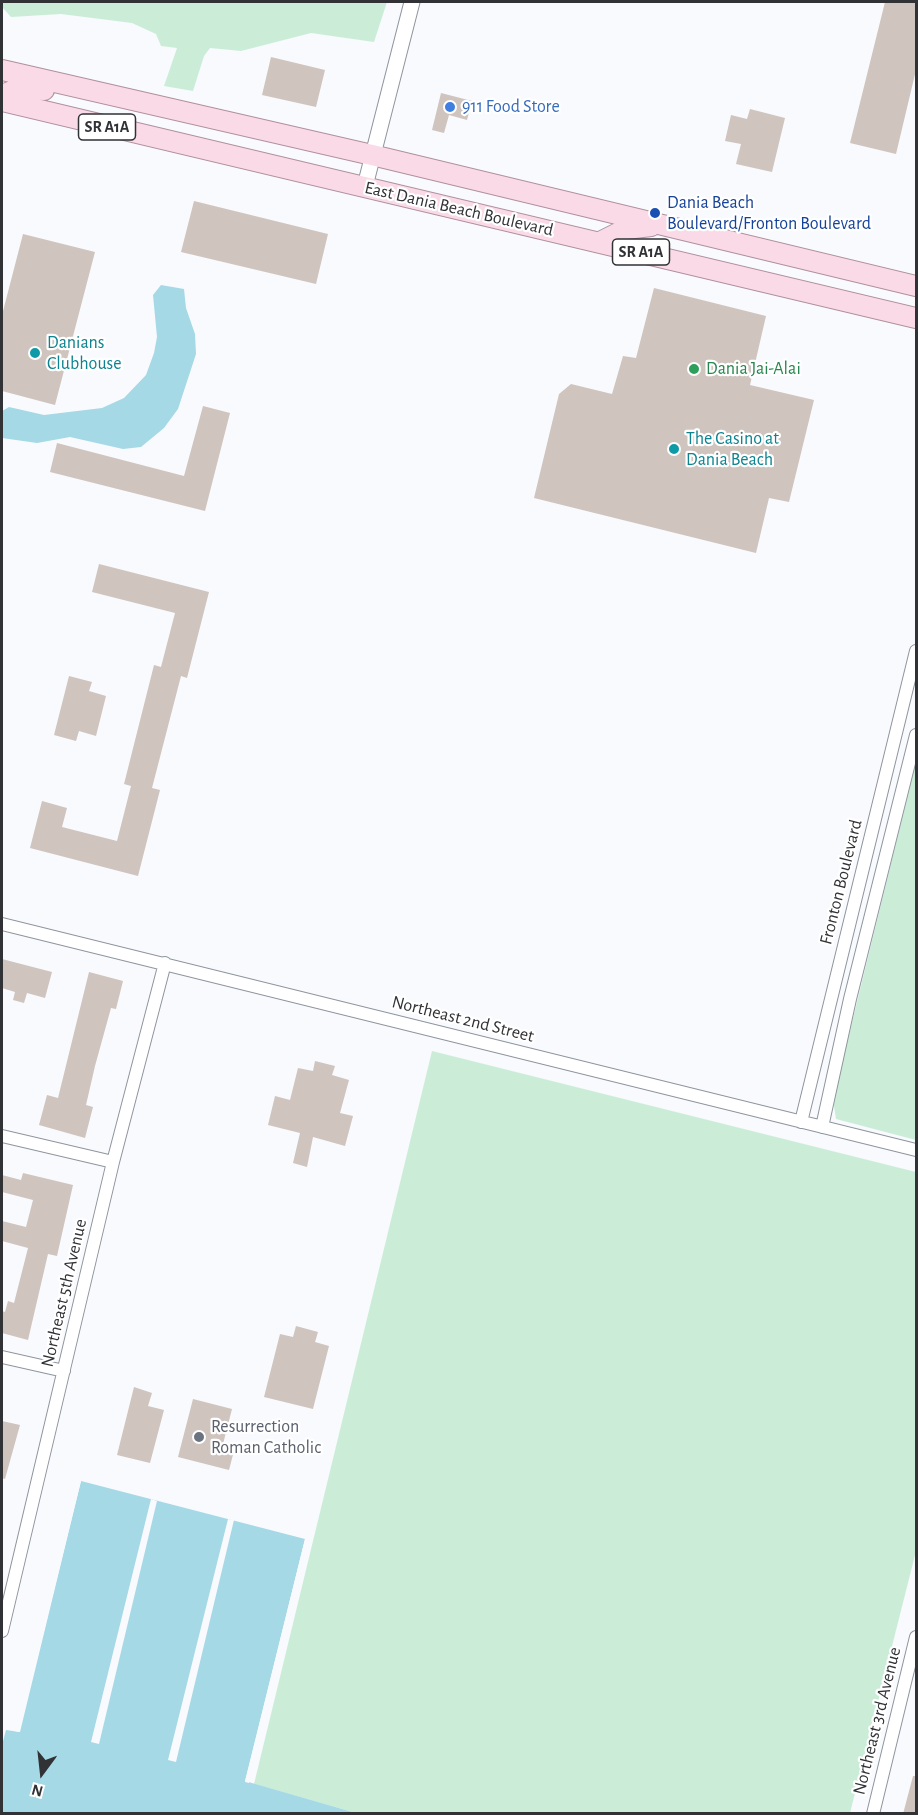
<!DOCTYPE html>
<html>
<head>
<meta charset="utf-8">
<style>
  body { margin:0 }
  #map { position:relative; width:918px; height:1815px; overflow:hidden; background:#f8fafe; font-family:"Alegreya Sans",sans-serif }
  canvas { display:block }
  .frame { position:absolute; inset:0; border:3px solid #303236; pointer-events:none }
  .north { position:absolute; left:12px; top:1743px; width:60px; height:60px; -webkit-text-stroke:4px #fff; paint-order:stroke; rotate:195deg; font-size:16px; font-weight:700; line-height:24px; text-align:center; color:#303236 }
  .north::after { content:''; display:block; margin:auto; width:21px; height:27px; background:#303236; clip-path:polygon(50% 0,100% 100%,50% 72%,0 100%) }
</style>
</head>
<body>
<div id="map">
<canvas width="918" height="1815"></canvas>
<div class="frame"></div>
<div class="north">N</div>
</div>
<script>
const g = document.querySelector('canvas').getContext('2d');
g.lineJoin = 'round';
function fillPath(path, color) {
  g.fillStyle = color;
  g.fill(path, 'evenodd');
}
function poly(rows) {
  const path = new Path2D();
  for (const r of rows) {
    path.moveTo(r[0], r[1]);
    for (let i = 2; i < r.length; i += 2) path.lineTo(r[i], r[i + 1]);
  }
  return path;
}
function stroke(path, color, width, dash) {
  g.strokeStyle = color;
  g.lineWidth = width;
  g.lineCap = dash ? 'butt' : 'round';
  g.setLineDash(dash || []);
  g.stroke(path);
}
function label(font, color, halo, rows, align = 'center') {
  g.font = font + ' "Alegreya Sans",sans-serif';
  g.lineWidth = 4.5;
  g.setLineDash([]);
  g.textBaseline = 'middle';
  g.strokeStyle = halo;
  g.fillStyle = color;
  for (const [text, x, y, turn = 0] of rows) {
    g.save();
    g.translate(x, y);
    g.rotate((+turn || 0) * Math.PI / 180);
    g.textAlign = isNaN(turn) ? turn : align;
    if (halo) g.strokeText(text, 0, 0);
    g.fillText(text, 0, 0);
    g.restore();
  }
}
fillPath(poly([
  [2,2,387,2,374,42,311,33,241,51,210,48,204,56,193,91,164,86,177,48,161,46,156,34,132,23,61,14,11,17,2,7],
  [916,761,916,1140,836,1119,833,1100],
  [432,1051,916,1172,916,1551,850,1813,356,1813,254,1784]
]), '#cbedd8');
fillPath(poly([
  [161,285,184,289,186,308,195,334,196,354,178,409,164,428,141,447,123,449,70,437,37,443,2,438,2,411,9,407,44,415,102,408,124,398,146,375,154,353,157,337,153,295],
  [81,1481,305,1539,245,1781,356,1813,2,1813,2,1745,6,1730,20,1732]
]), '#a5d9e5');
fillPath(poly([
  [78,1481,81,1481,19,1732,14,1731],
  [151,1499,157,1501,99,1744,91,1742],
  [228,1519,234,1520,176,1762,168,1760],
  [305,1539,308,1539,249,1783,245,1782]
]), '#f8fafe');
fillPath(poly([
  [885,2,916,2,916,70,896,154,850,143],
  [271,57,325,70,316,107,262,95],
  [441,93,472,101,467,120,449,115,444,133,432,130],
  [750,109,785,118,772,172,736,164,741,144,725,141,731,115,747,119],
  [194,201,328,234,316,284,181,252],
  [23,234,95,252,55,405,2,391,2,315],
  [654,288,766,316,750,385,814,400,789,502,769,498,756,553,534,498,559,394,571,384,612,394,623,356,636,358],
  [203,406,230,413,205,511,50,472,57,443,184,476],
  [99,564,209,592,187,678,181,676,152,788,160,790,138,876,30,848,42,801,67,808,62,827,117,841,131,786,124,784,154,665,161,667,175,613,92,592],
  [69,676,92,682,89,691,106,696,96,736,79,731,76,741,54,735],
  [2,959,52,972,45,998,27,993,24,1003,13,1000,15,992,2,988],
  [89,972,123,981,116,1009,111,1008,95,1066,86,1105,93,1107,85,1138,39,1125,47,1095,58,1098],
  [315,1061,335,1066,332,1075,349,1080,340,1113,353,1116,345,1146,313,1137,307,1167,293,1163,300,1133,268,1125,275,1096,290,1100,298,1068,313,1071],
  [23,1173,73,1185,57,1256,48,1254,28,1340,2,1333,2,1311,5,1312,8,1301,14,1303,28,1248,2,1241,2,1221,26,1227,33,1200,2,1192,2,1175,21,1180],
  [296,1326,318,1332,315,1342,329,1346,313,1409,264,1397,280,1334,293,1337],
  [134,1387,152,1393,148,1406,164,1410,150,1463,117,1455],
  [193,1399,232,1409,223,1444,235,1447,229,1470,178,1457],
  [2,1421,20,1425,5,1479,2,1478],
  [913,1776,916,1776,916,1814,903,1814]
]), '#cfc4be');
const minor = poly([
  [2,924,916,1150],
  [801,1122,916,651],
  [822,1127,850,999,916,735],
  [2,1136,113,1162],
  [2,1357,64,1371],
  [2,1631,113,1162,165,963],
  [873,1814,916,1637]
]);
const tertiary = poly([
  [365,186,412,2]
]);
const primary = poly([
  [2,70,372,155,916,286],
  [2,95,22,87,44,90],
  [2,101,916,318],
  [600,242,626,229,651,226]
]);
stroke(minor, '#8f959e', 14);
stroke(tertiary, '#8f959e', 17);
stroke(primary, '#b0909d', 22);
stroke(minor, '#fff', 12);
stroke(tertiary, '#fff', 15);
stroke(primary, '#f9dae6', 20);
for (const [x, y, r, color] of [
  [450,107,6,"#3f7fe0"],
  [655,213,6,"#1a4fb4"],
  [35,353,6,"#0f9aa8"],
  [694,369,6,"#2e9e5b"],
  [674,449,6,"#0f9aa8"],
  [199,1437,6,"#6b7280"]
]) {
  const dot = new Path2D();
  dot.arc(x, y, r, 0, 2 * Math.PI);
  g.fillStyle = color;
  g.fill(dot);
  stroke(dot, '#fff', 2);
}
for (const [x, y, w] of [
  [107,127,57],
  [641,252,57]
]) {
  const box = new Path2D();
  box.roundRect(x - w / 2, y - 13, w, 26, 4.5);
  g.fillStyle = '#fff';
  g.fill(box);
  stroke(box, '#303236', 1.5);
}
label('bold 16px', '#303236', null, [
  ["SR A1A",107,127],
  ["SR A1A",641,252]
]);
label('18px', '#366cbe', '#fff', [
  ["911 Food Store",462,107]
], 'left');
label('18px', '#164399', '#fff', [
  ["Dania Beach",667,203],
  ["Boulevard/Fronton Boulevard",667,224]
], 'left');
label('18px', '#303236', '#fff', [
  ["East Dania Beach Boulevard",459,209,13],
  ["Fronton Boulevard",841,882,-76],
  ["Northeast 2nd Street",463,1019,14],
  ["Northeast 5th Avenue",64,1293,-77],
  ["Northeast 3rd Avenue",877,1721,-76]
]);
label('18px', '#0d838f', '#fff', [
  ["Danians",47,343],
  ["Clubhouse",47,364],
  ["The Casino at",686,439],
  ["Dania Beach",686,460]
], 'left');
label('18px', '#27864d', '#fff', [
  ["Dania Jai-Alai",706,369]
], 'left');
label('18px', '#5b616d', '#fff', [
  ["Resurrection",211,1427],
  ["Roman Catholic",211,1448]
], 'left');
</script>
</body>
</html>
